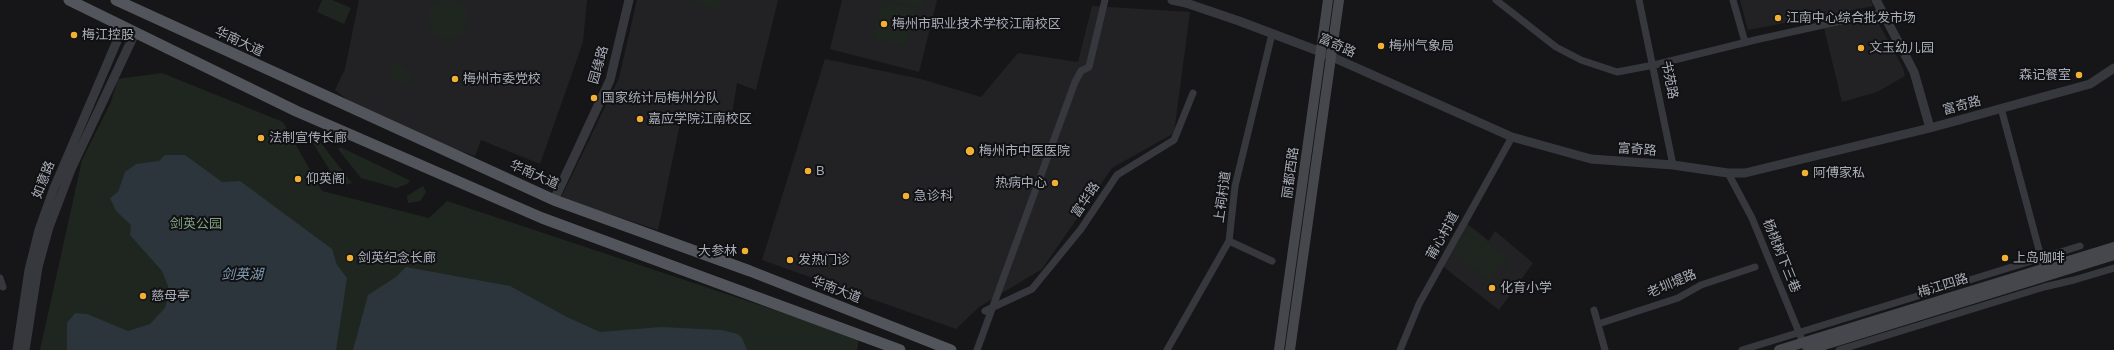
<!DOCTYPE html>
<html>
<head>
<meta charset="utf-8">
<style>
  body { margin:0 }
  canvas { display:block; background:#161618 }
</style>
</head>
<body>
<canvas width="2114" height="350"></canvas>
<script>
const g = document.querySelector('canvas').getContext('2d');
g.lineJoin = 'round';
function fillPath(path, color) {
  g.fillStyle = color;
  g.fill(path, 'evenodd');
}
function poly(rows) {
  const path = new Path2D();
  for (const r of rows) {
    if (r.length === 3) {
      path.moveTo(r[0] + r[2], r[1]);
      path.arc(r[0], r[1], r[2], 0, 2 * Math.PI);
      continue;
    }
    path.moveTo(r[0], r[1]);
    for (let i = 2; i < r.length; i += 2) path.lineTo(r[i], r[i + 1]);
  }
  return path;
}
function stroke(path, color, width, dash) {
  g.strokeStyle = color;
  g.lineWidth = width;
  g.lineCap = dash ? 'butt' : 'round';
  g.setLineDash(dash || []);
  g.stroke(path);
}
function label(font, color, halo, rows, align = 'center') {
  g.font = font + ' Arial,"Noto Sans SC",sans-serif';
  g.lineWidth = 4;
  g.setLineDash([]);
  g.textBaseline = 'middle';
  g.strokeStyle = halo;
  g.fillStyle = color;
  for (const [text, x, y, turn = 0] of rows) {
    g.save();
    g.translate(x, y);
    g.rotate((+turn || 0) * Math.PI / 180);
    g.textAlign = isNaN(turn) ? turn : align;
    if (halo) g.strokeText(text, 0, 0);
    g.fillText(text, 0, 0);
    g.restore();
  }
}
fillPath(poly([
  [359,0,587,0,583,42,540,164,481,140,475,156,375,121,335,90,345,69],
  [637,0,778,0,756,90,737,83,730,125,682,114,658,230,561,198,619,78],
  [842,0,937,0,919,72,830,49],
  [1740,0,1870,0,1873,6,1748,30],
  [1092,6,1190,12,1174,133,1112,168,1042,269,979,307,956,329,762,260,825,59,921,79,981,97,1018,53,1078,62],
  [1875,17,1903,68,1905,76,1877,92,1842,102,1824,28],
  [1465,222,1489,241,1495,231,1533,263,1499,310,1441,265]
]), '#222225');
fillPath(poly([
  [448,19,20],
  [322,0,332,0,351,8,344,24,317,12],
  [686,0,721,0,719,10],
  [882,0,915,9,911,26,878,18],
  [890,0,925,0,923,8],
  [877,21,910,29,906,47,873,38],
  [397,62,412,77,409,82,403,84,398,83,391,74,390,70],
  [162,73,283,122,322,191,429,218,447,201,859,338,857,350,40,350,82,160,111,102,118,79],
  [311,134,314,134,352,183,345,185,335,179,310,138],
  [340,147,407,179,410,181,407,184,396,188,361,178,338,149],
  [423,186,426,192,420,201,408,203,407,196],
  [1465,225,1512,262,1510,266,1503,261,1489,280,1452,252,1466,233,1496,256,1462,229]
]), '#1e261f');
fillPath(poly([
  [165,155,185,155,222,182,240,181,332,249,337,265,347,278,336,350,67,350,67,323,75,313,87,314,128,331,150,324,165,308,168,298,168,286,162,271,130,235,131,225,116,211,110,198,118,192,125,172,136,164,159,161],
  [406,267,510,286,567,317,600,332,661,327,721,330,738,334,742,338,747,350,353,350,368,295,396,277]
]), '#2c353c');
stroke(poly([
  [1496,0,1556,47,1581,60,1617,72,1654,65,1755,40,1882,12],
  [1639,0,1673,165],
  [1733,0,1745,42],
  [2001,108,2045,272],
  [1728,173,1752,218,1805,347],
  [1229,241,1272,261],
  [0,278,3,287],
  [1594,310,1605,350],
  [985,311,1032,289,1081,229,1117,175,1174,140,1193,93],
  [1598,324,1678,298,1701,285,1755,267],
  [977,350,1075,82,1081,71,1089,67,1105,0],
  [1167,350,1229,241,1235,186,1272,34],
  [1400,350,1419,304,1512,137],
  [1742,350,2080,246],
  [1839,350,2044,287,2074,280,2114,268]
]), '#37383d', 7);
stroke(poly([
  [1172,0,1186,3,1239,21,1321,52,1512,137,1591,159,1673,165,1728,173,1745,173,1930,128,2090,84,2114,68],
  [1876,0,1914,72,1930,128],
  [554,200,610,80,629,0],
  [17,350,29,270,39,230,54,188,123,27],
  [25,350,38,267,49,227,72,167,135,33]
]), '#37383d', 9);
stroke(poly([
  [1279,350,1328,0],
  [1290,350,1339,0],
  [1779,350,2114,247],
  [1808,350,2114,255]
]), '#45474d', 10);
stroke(poly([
  [69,0,296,111,542,218,900,350],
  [116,0,554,200,750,271,951,350]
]), '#53555c', 11);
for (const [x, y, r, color] of [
  [1778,18,4,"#f2b134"],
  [884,24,4,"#f2b134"],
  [74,35,4,"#f2b134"],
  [1381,46,4,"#f2b134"],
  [1861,48,4,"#f2b134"],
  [2079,75,4,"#f2b134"],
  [455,79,4,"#f2b134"],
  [594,98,4,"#f2b134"],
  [640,119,4,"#f2b134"],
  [261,138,4,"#f2b134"],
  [970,151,5,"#f2b134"],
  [808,171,4,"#f2b134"],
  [1805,173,4,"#f2b134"],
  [298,179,4,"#f2b134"],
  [1055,183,4,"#f2b134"],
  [906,196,4,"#f2b134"],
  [745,251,4,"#f2b134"],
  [350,258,4,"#f2b134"],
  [2005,258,4,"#f2b134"],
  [790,260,4,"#f2b134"],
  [1492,288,4,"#f2b134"],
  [143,296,4,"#f2b134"]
]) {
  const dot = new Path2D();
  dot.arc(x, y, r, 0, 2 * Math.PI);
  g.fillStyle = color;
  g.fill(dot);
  stroke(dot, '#111113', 1.5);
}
label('13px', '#a8adb8', '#111113', [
  ["江南中心综合批发市场",1786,18],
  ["梅州市职业技术学校江南校区",892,24],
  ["梅江控股",82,35],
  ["梅州气象局",1389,46],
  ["文玉幼儿园",1869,48],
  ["森记餐室",2071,75,"right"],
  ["梅州市委党校",463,79],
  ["国家统计局梅州分队",602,98],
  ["嘉应学院江南校区",648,119],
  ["法制宣传长廊",269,138],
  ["梅州市中医医院",979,151],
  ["B",816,171],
  ["阿傅家私",1813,173],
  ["仰英阁",306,179],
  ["热病中心",1047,183,"right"],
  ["急诊科",914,196],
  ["大参林",737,251,"right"],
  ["剑英纪念长廊",358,258],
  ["上岛咖啡",2013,258],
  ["发热门诊",798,260],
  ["化育小学",1500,288],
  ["慈母亭",151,296]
], 'left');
label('13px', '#a8adb8', '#111113', [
  ["华南大道",239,42,25],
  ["富奇路",1337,46,24],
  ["园缘路",599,65,-74],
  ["书苑路",1669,80,79],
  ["富奇路",1962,106,-15],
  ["富奇路",1637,150,4],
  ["丽都西路",1291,173,-82],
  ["华南大道",534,175,24],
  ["如意路",44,180,-69],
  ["上祠村道",1223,197,-82],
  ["富华路",1086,200,-56],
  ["莆心村道",1443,236,-61],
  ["杨桃树下三巷",1781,256,68],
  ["老圳堤路",1672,284,-23],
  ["梅江四路",1943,286,-17],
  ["华南大道",836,290,21]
]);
label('13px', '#7fa381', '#111113', [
  ["剑英公园",196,224]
]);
label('italic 14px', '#7f9bb3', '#111113', [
  ["剑英湖",242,275]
]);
</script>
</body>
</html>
